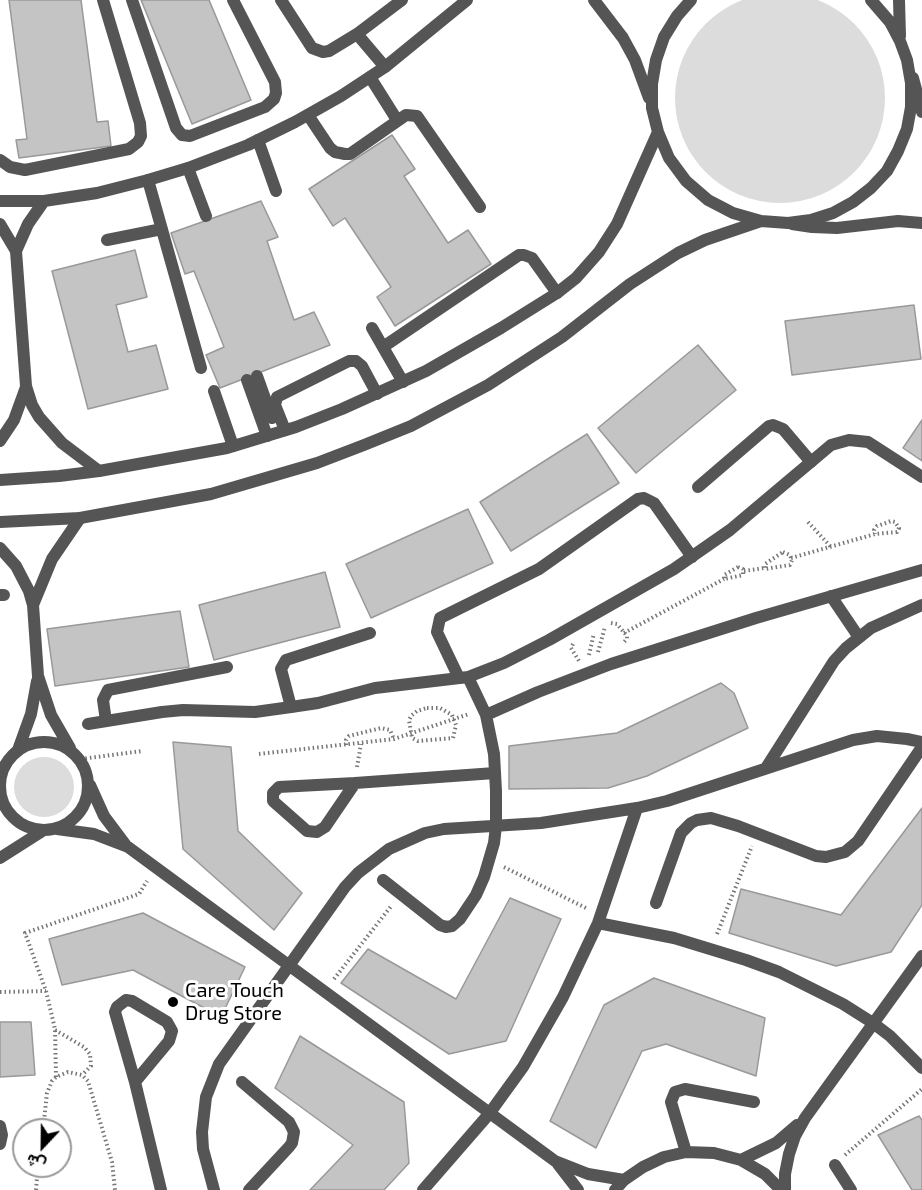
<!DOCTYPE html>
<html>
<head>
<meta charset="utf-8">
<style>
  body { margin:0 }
  #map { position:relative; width:922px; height:1190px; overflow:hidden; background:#fff; font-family:"Exo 2",Vazirmatn,sans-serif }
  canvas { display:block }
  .north { position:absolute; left:12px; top:1118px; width:60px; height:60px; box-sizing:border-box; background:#fff; border:2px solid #999; border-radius:50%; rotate:202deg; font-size:16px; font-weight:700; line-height:24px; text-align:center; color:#000 }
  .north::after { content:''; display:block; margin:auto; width:21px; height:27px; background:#000; clip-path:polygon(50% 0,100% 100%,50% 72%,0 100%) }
</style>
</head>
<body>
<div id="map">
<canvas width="922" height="1190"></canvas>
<div class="north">ش</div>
</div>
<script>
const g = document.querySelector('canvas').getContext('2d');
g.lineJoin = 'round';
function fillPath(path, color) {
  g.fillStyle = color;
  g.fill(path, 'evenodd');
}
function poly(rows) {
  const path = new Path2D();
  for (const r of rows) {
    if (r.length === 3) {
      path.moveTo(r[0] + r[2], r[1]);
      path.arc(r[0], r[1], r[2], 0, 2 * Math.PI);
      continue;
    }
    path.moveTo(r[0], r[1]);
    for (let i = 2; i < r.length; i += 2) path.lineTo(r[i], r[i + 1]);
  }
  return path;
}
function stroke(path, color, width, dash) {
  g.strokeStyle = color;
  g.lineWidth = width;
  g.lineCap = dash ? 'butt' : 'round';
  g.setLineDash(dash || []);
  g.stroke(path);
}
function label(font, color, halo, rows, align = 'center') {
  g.font = font + ' "Exo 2",sans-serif';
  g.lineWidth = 6;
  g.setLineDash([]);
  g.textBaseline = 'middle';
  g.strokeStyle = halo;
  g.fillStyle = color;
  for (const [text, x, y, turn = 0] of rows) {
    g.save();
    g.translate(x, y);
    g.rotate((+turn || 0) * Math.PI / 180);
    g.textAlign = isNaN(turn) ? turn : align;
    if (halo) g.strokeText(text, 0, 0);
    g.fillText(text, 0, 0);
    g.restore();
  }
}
fillPath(poly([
  [780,98,105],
  [44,787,30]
]), '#dcdcdc');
const building = poly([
  [9,0,81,0,97,122,108,121,111,146,19,158,16,140,27,139,9,0],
  [141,0,209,0,251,100,192,124,141,0],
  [392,135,415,169,404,176,448,243,468,230,491,264,395,326,377,297,391,287,345,218,333,226,309,189,392,135],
  [261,201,278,237,267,241,294,320,314,312,330,345,220,388,206,355,224,347,194,271,185,274,171,233,261,201],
  [135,250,147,297,116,305,128,352,156,345,168,389,88,409,52,271,135,250],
  [914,305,921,359,792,375,785,321,914,305],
  [698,345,736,390,636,473,598,428,698,345],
  [922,420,922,461,903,448,922,420],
  [587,434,619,483,511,551,480,502,587,434],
  [468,509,493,563,371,618,346,564,468,509],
  [325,572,340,627,214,660,199,605,325,572],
  [180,611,189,667,55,686,47,629,180,611],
  [721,683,734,693,748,728,647,776,608,788,509,789,509,746,617,733,721,683],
  [173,742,231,747,238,831,302,893,274,930,183,849,173,742],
  [922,808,922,905,891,952,836,966,729,933,741,889,841,915,922,808],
  [510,898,561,919,506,1041,449,1054,341,983,368,949,456,999,510,898],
  [143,913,245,967,221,1017,133,970,62,985,49,939,143,913],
  [654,978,765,1018,756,1076,666,1044,642,1051,596,1148,550,1121,604,1005,654,978],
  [0,1022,31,1022,35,1075,0,1077,0,1022],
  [300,1036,404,1102,409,1163,384,1190,310,1190,353,1145,275,1088,300,1036],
  [919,1116,922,1120,922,1190,912,1190,878,1135,919,1116]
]);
fillPath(building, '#c4c4c4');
stroke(building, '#999', 1.5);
stroke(poly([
  [808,522,831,547],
  [783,552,790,555,792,560,790,565,765,569,765,564,783,552],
  [791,558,875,534,897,532,899,528,895,522,891,521,877,526,874,530,875,534],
  [738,567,743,569,743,575,724,579,724,575,738,567],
  [744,571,764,568],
  [611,623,617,624,627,636,627,639,624,642],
  [624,633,724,579],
  [573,644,571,648,579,661],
  [598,652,605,627],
  [589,655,594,633],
  [427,708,440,708,452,715,456,725,453,738,418,741,412,738,409,720,411,716,417,711,427,708],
  [346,745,346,740,349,736,381,728,390,730,394,739],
  [259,754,394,739,469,714],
  [81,759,142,751],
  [357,767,361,744],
  [504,867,588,909],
  [717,934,752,846],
  [334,979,392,905],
  [0,992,46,991],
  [55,1030,84,1047,90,1054,91,1066,83,1074],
  [56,1077,55,1029,46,991,25,933,139,894,147,881],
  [43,1130,47,1093,52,1081,56,1077,68,1072,82,1075,88,1081,112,1162,115,1190],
  [845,1155,922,1089],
  [36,1190,38,1166]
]), '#777', 4, [1.5, 3]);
stroke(poly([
  [132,0,176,128,182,135,190,136,265,107,274,99,276,93,275,82,233,0],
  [281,0,312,48,323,52,329,51,357,34,402,0],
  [357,34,385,67],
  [370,77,397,120],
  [308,115,330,148,335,152,345,154,350,154,406,115,417,116,480,207],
  [258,140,276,191],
  [0,160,10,167,25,170,129,149,138,142,141,136,140,123,103,0],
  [188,168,206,216],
  [148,180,201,368],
  [107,240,162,229],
  [372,328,403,382],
  [383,347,519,255,524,255,532,258,557,293],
  [257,376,272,418],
  [247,380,267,436],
  [214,391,233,446],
  [285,430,275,405,277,397,349,361,356,361,362,366,377,394],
  [698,487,769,426,773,425,783,429,811,462],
  [0,595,4,595],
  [459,678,437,632,440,618,539,569,638,499,644,498,654,503,692,557],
  [291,707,281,669,286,660,370,633],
  [106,721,103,700,108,690,227,667]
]), '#555', 12);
stroke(poly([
  [913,78,922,112],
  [0,201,44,201,97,193,148,180,188,168,248,145,295,122,341,96,385,67,467,0],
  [0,224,16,251,26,386,32,405,39,417,62,443,99,471],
  [792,224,812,227,837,228,898,221,922,223],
  [16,251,28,224,44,201],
  [0,441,14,420,26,387],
  [0,548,16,566,29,591,33,605,38,676,51,715,70,748],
  [831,596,858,636],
  [33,605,52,559,80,518],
  [486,715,538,692,611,664,756,618,922,570],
  [88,724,162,712,183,710,255,712,291,707,318,703,375,688,468,677,504,663,549,640,674,569,730,530,831,445,849,440,868,442,922,477],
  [44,786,44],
  [18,750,31,714,37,681],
  [766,768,834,661,846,648,871,628,922,605],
  [355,783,325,827,317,832,307,831,273,801,273,793,279,787,355,783],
  [355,783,495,773],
  [90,785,104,816,125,844],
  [57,829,94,834,128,847,555,1161,588,1174,624,1180],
  [0,858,44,830],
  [383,880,440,925,446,927,452,926,460,919,476,895,484,877,494,843,496,826,496,791,494,754,486,715,468,677],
  [656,903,681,833,691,823,697,820,711,818,738,826,816,856,826,857,845,852,858,841,922,747],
  [598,923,674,938,746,960,779,972,843,1004,873,1023,890,1036,922,1068],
  [135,1082,169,1041,172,1031,167,1022,132,1001,126,1000,117,1007,115,1012,135,1082,161,1190],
  [242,1082,289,1122,294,1132,292,1143,289,1147,249,1190],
  [0,1126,2,1135,0,1144],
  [686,1152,671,1102,675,1092,685,1089,754,1102],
  [741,1160,776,1143,797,1125],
  [558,1164,578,1190],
  [835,1165,851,1190],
  [214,1190,203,1149,202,1132,206,1097,219,1064,345,887,358,873,389,849,425,833,444,829,541,823,637,808,667,801,853,740,877,736,907,739,922,742],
  [423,1190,489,1114,523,1067,563,997,598,923,637,808],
  [615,1190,624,1180,643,1167,664,1157,686,1152,714,1153,741,1160,765,1174,781,1190],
  [785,1190,785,1174,789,1154,795,1136,805,1118,922,956]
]), '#555', 12);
stroke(poly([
  [594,0,623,38,635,60,649,98],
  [691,0,677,16,664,37,656,60,652,84,652,108,658,132,669,158,686,181,708,200,733,213,761,221,788,223,811,220,833,213,853,202,871,188,887,171,898,151,907,129,911,107,911,83,907,60,900,41,890,22,871,0],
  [899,0,900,36],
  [0,480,59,476,99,471,227,448,296,427,342,409,426,371,501,328,557,293,576,278,599,252,617,224,658,132],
  [0,522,80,518,211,494,317,463,364,445,411,426,488,385,562,337,630,284,678,253,705,240,761,221]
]), '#555', 12);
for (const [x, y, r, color] of [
  [173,1002,6,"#000"]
]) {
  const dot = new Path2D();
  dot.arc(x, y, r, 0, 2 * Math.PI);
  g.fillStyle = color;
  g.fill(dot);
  stroke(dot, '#fff', 2);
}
label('20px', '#000', '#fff', [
  ["Care Touch",185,990],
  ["Drug Store",185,1013]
], 'left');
</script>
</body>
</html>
